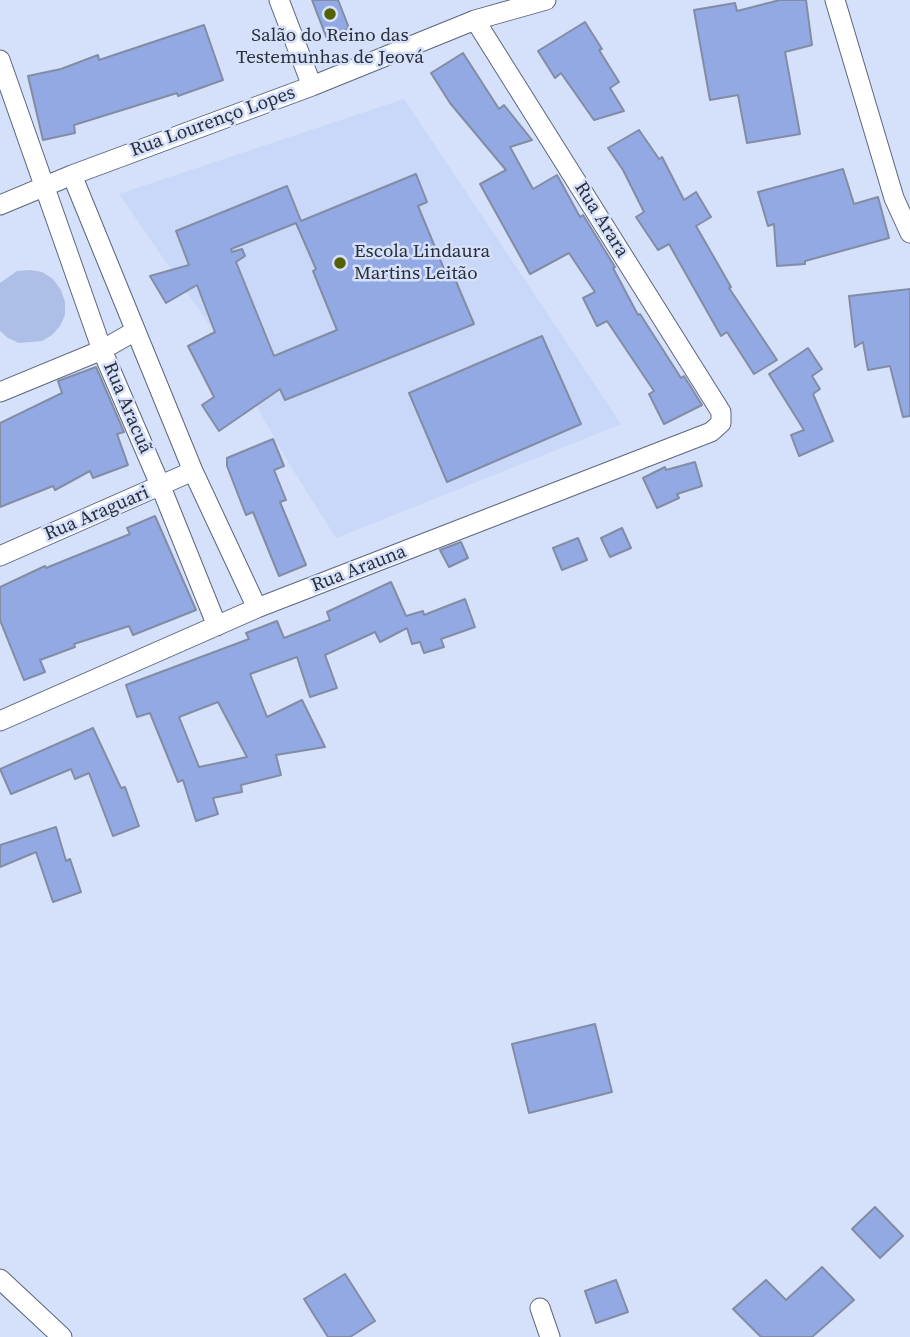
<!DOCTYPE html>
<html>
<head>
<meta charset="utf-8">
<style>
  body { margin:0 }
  canvas { display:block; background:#d5e0fa }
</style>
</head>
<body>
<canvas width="910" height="1337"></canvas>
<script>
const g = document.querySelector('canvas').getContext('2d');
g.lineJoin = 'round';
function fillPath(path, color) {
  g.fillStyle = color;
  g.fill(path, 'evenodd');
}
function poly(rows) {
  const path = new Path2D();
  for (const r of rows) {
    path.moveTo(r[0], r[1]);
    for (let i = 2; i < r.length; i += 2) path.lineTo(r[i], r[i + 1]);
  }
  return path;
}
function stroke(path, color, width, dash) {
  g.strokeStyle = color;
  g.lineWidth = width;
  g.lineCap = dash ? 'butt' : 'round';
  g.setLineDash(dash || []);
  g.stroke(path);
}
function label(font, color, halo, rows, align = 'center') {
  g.font = font + ' "Source Serif 4",serif';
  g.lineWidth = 5;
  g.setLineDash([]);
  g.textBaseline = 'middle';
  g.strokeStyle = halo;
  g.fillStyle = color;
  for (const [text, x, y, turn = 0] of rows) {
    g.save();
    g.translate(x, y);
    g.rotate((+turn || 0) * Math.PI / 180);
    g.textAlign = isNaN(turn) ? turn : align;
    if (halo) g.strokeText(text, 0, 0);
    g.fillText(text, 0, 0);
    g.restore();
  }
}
fillPath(poly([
  [404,99,621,424,336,538,291,467,215,333,119,194]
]), '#c9d7f8');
fillPath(poly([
  [30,270,42,272,53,279,61,290,65,302,65,315,60,326,52,335,42,341,19,343,8,338,0,331,0,283,17,271]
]), '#adbee7');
const building = poly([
  [312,0,338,0,349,28,327,39,312,0],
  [780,0,806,0,812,45,785,52,800,134,747,143,738,95,710,100,694,10,735,3,737,11,780,0],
  [585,22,602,49,599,50,619,82,610,88,624,111,594,120,561,73,555,78,538,51,585,22],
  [204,25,223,80,178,96,177,93,74,125,75,133,43,140,28,76,61,69,98,55,99,60,204,25],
  [463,53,499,109,504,105,532,140,510,147,533,189,557,175,580,217,583,215,615,267,613,268,638,315,640,314,681,378,684,376,702,405,664,424,649,394,654,391,607,321,597,326,583,298,595,292,569,253,530,274,480,184,506,170,450,103,431,73,463,53],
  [639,130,659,159,662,157,684,200,696,192,711,217,696,226,731,287,729,288,777,360,754,374,727,332,721,336,669,244,658,250,636,217,644,212,623,170,608,148,639,130],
  [843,169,854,204,878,197,889,238,805,261,805,264,777,266,774,224,768,226,758,192,843,169],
  [416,174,427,202,418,206,449,281,455,279,474,324,285,400,280,389,219,431,202,405,214,397,188,346,215,332,197,285,166,303,150,276,189,265,176,231,287,186,301,221,416,174],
  [296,223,316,269,313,271,337,330,274,356,236,262,245,256,242,249,232,252,231,249,296,223],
  [910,289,910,416,903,417,890,366,868,370,863,342,855,347,849,296,910,289],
  [542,336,581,424,447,482,409,393,542,336],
  [808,348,822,369,812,376,820,389,813,394,833,441,799,456,791,435,804,430,769,374,808,348],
  [96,367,124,432,117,434,128,465,93,478,90,471,55,490,53,486,0,507,0,423,62,393,58,381,96,367],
  [273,439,284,466,274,470,286,500,280,502,306,565,279,576,253,512,246,515,227,466,227,458,273,439],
  [695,462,702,486,677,494,679,498,657,508,643,478,665,467,666,470,695,462],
  [155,516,196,610,133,635,129,626,74,644,75,647,40,660,45,672,24,680,0,620,0,587,45,566,46,568,130,534,127,528,155,516],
  [622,528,631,548,610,557,601,538,622,528],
  [578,538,587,560,562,570,553,548,578,538],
  [461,542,468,558,449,567,440,550,461,542],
  [391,582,406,616,423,611,424,615,465,599,475,627,441,639,444,647,424,653,420,642,412,644,407,628,380,642,375,632,325,655,337,688,310,697,297,657,250,674,267,717,302,700,325,747,276,755,281,775,241,785,242,792,213,798,218,814,196,821,183,780,178,782,150,713,137,717,126,685,249,639,246,633,277,621,284,638,330,620,327,612,391,582],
  [218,702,247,757,199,767,179,717,218,702],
  [93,728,121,788,125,787,139,826,113,836,89,773,75,779,71,769,11,794,0,769,93,728],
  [56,827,66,861,70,859,81,892,53,902,36,852,0,867,0,845,56,827],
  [595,1024,612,1092,529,1113,512,1044,595,1024],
  [875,1207,903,1236,880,1258,852,1229,875,1207],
  [822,1267,854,1300,812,1337,761,1337,733,1309,766,1280,786,1300,822,1267],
  [345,1274,375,1321,350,1337,328,1337,304,1299,345,1274],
  [616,1280,628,1312,596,1323,585,1291,616,1280]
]);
fillPath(building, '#93a9e3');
stroke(building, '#828ca4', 2);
const minor = poly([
  [279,0,312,86],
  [835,0,894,198,910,233],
  [0,60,102,350,161,487,217,626],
  [72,175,193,471,257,608],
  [0,205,72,175,312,86,475,20,546,0],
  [0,392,102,350,135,331],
  [0,556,193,471],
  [0,721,257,608,711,432,721,423,721,412,475,20],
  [0,1279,62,1337],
  [540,1308,550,1337]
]);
stroke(minor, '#5c667d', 21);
stroke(minor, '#fff', 19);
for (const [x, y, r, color] of [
  [330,14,7,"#556100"],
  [340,263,7,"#556100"]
]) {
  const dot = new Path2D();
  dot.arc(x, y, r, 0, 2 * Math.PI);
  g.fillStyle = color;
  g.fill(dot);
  stroke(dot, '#d5e0fa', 2.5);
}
label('19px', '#2b2f39', '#d5e0fa', [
  ["Salão do Reino das",330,36],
  ["Testemunhas de Jeová",330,58],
  ["Escola Lindaura",354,252,"left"],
  ["Martins Leitão",354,274,"left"]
]);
label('19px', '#2b2f39', '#d5e0fa', [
  ["Rua Lourenço Lopes",213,122,-20],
  ["Rua Arara",601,220,58],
  ["Rua Aracuã",127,408,67],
  ["Rua Araguari",97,514,-23],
  ["Rua Arauna",359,569,-21]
]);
</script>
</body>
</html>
